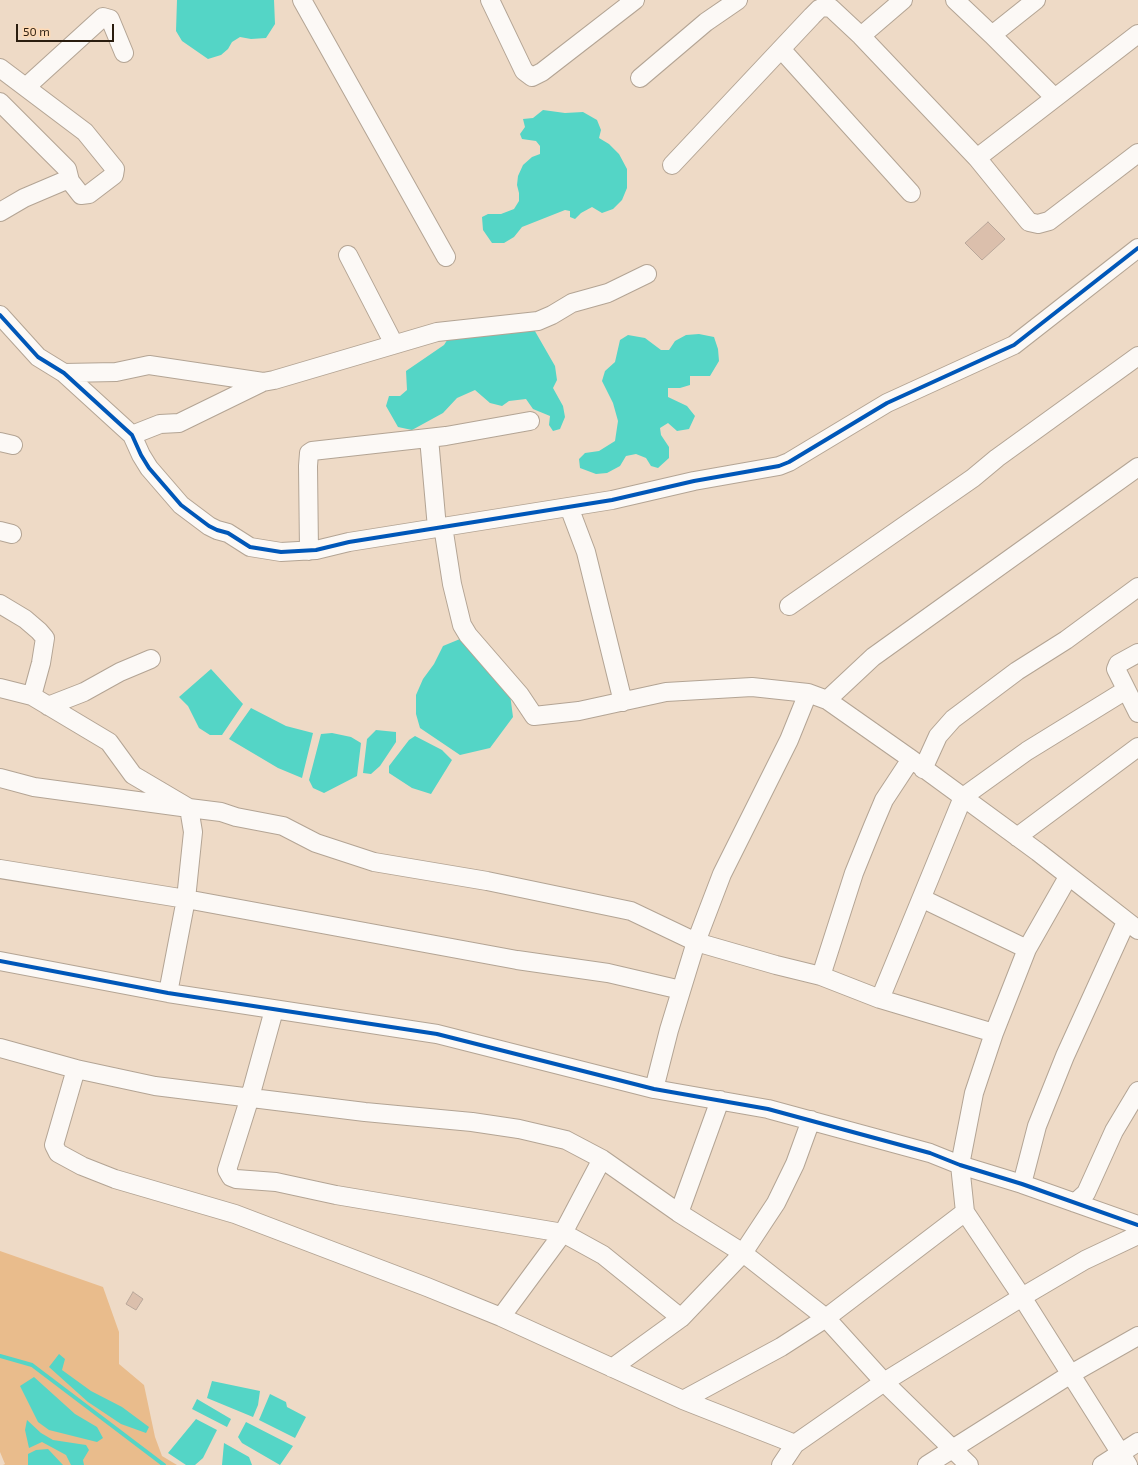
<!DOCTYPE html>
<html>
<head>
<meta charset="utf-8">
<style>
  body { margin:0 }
  #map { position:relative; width:1138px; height:1465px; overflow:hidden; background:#eedac6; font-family:"Exo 2",sans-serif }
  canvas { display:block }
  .scale { position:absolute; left:16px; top:24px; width:98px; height:18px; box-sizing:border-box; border:2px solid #2a1d0f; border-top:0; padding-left:5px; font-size:12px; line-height:14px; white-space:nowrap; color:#2a1d0f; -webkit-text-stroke:3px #fedab6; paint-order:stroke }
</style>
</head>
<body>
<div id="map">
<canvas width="1138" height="1465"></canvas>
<div class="scale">50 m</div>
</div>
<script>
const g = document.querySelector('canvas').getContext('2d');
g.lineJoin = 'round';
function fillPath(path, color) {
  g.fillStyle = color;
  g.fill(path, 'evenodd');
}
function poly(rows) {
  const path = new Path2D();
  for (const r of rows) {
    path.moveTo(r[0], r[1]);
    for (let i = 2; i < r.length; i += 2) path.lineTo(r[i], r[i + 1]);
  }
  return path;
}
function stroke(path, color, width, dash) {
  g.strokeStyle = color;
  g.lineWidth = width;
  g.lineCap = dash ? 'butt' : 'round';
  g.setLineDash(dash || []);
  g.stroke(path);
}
fillPath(poly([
  [0,1251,103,1287,119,1332,119,1364,144,1385,155,1437,162,1456,177,1465,3,1465,5,1464,0,1452]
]), '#e9bc8c');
fillPath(poly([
  [177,0,274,0,275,24,266,38,251,39,240,37,232,42,228,49,221,55,208,59,182,41,176,31],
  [543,110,565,113,583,112,597,120,601,130,599,138,609,144,619,154,627,169,627,188,622,200,613,209,602,213,592,207,581,213,575,219,570,217,570,211,565,210,522,227,514,237,504,243,492,243,483,230,482,217,488,214,501,214,514,209,519,201,519,193,517,185,518,176,523,165,532,157,540,154,540,146,536,141,522,139,520,134,525,127,523,119,533,118],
  [528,319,555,366,557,380,553,388,563,406,565,417,560,429,553,431,549,425,550,416,533,409,526,399,509,401,502,406,490,403,475,390,457,398,443,413,412,430,398,427,386,406,389,396,400,396,407,390,406,371,444,345,453,331],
  [699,334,714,337,718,349,719,361,710,376,690,376,690,385,680,388,668,388,668,397,687,406,695,416,689,429,677,431,668,423,660,428,661,435,669,447,669,458,658,468,651,466,646,458,636,454,626,456,620,466,607,473,596,474,580,468,579,459,585,453,599,451,615,441,618,421,613,403,602,381,605,371,615,362,620,340,628,335,645,338,661,350,669,350,675,341,686,335],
  [460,639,476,644,510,694,513,717,490,748,460,755,420,728,416,714,416,695,423,679,434,664,443,646],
  [211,669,243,704,222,735,210,735,199,728,188,706,179,697],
  [251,708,286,726,313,733,302,778,278,768,229,739],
  [376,730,396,732,396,742,380,766,371,774,363,773,367,739],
  [332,733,351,737,361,743,357,776,324,793,313,788,309,780,321,734],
  [415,736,442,750,452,760,431,794,412,788,389,773,389,766,409,740],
  [59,1354,65,1359,62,1370,91,1391,122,1407,149,1427,146,1433,121,1424,88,1402,49,1367],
  [34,1377,75,1414,97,1427,103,1438,97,1442,49,1430,38,1422,20,1386],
  [212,1381,260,1391,258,1405,253,1417,207,1398],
  [270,1394,286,1402,287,1407,306,1417,295,1438,259,1420],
  [197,1399,231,1419,227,1427,192,1409],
  [196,1419,217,1430,203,1458,195,1465,186,1465,168,1453],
  [27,1420,41,1433,53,1440,86,1445,89,1450,83,1460,84,1465,71,1465,66,1455,42,1442,29,1448,25,1430],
  [246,1422,293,1446,280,1465,242,1443,238,1437],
  [224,1443,249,1457,252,1465,222,1465],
  [48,1449,63,1465,28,1465,28,1454,36,1450]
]), '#54d5c6');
stroke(poly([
  [0,1356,32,1365,164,1465]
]), '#54d5c6', 4);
const building = poly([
  [988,222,1005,239,982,260,965,243,988,222],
  [133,1292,143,1299,136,1310,126,1304,133,1292]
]);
fillPath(building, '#dbbfac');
stroke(building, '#b9a79a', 1);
const minor = poly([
  [302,0,446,257],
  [490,0,524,71,532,77,542,72,635,0],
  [955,0,992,35,1055,98],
  [992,35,1036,0],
  [861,36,903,0],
  [781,49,911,193],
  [0,68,85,132,115,169,114,175,89,194,81,195,70,181,64,181,24,198,0,212],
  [640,78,706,22,738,0],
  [26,87,103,17,110,19,124,53],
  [0,102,67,169,70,181],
  [977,158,1138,34],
  [672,165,812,16,819,9,824,7,831,8,861,36,977,158,1029,222,1038,224,1049,221,1138,153],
  [348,255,394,344],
  [0,315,38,357,64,373,132,435,141,455,149,468,181,505,209,526,217,530,228,533,250,547,281,552,316,550,349,542,612,500,694,481,779,466,789,462,887,403,1014,345,1138,248],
  [64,373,116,372,149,365,263,382,274,380,437,332,538,321,552,315,572,303,608,293,647,274],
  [132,435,160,424,179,423,263,382],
  [429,438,437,528],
  [0,442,13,445],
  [569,507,586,552,623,702],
  [443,526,452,584,462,625,468,635,520,695,534,716,579,711,666,692,752,687,808,693,827,700,911,759,1038,852,1138,930],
  [0,531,12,534],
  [309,551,308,466,309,453,312,451,446,436,530,421],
  [0,604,25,619,39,631,45,638,41,663,32,696],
  [789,606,973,478,997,458,1138,356],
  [1138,653,1118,664,1116,669,1138,713],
  [0,688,32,696,109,742,133,775,189,808,221,812,236,817,283,826,316,843,374,862,487,881,631,911,696,942,776,965,821,976,880,999,994,1033],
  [827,700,873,657,1138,467],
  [48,706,84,692,120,672,151,659],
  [923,769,938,736,953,719,1017,671,1066,640,1138,587],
  [0,778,34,787,189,808,193,832,186,899,168,993],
  [1017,837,1138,747],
  [0,869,186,899,517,960,608,973,681,990],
  [1068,877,1027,949,994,1033,974,1093,960,1165,965,1212,1022,1297,1128,1465],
  [923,899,1027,949],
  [0,961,168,993,437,1034,654,1089,768,1109,930,1153,960,1165,1022,1184,1138,1225],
  [821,976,854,873,873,826,884,800,911,759],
  [880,999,963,797,1027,751,1126,690],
  [274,1010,250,1097,227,1170,231,1177,236,1179,276,1182,336,1195,563,1233,603,1255,681,1318],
  [0,1048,76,1069,155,1086,365,1112,472,1122,519,1129,566,1140,602,1159,679,1213,743,1253,826,1318,884,1382,969,1465],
  [76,1069,54,1145,58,1153,82,1166,115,1179,235,1214,427,1287,501,1317,683,1400,795,1444],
  [654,1089,669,1030,696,942,722,874,789,740,808,693],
  [1022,1184,1037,1126,1065,1056,1126,922],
  [1075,1203,1086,1193,1114,1131,1138,1091],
  [679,1213,720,1100],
  [501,1317,563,1233,602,1159],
  [612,1368,681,1318,743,1253,776,1203,795,1164,811,1120],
  [683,1400,781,1347,826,1318,965,1212],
  [781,1465,795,1444,884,1382,1022,1297,1085,1260,1138,1235],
  [927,1465,1071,1374,1138,1336],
  [1102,1465,1138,1442]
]);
stroke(minor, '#b3a494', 20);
stroke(minor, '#fcf9f6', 18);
stroke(poly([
  [0,315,38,357,64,373,132,435,141,455,149,468,181,505,209,526,217,530,228,533,250,547,281,552,316,550,349,542,612,500,694,481,779,466,789,462,887,403,1014,345,1138,248],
  [0,961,168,993,437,1034,654,1089,768,1109,930,1153,960,1165,1022,1184,1138,1225]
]), '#0057b8', 4);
</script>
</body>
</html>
